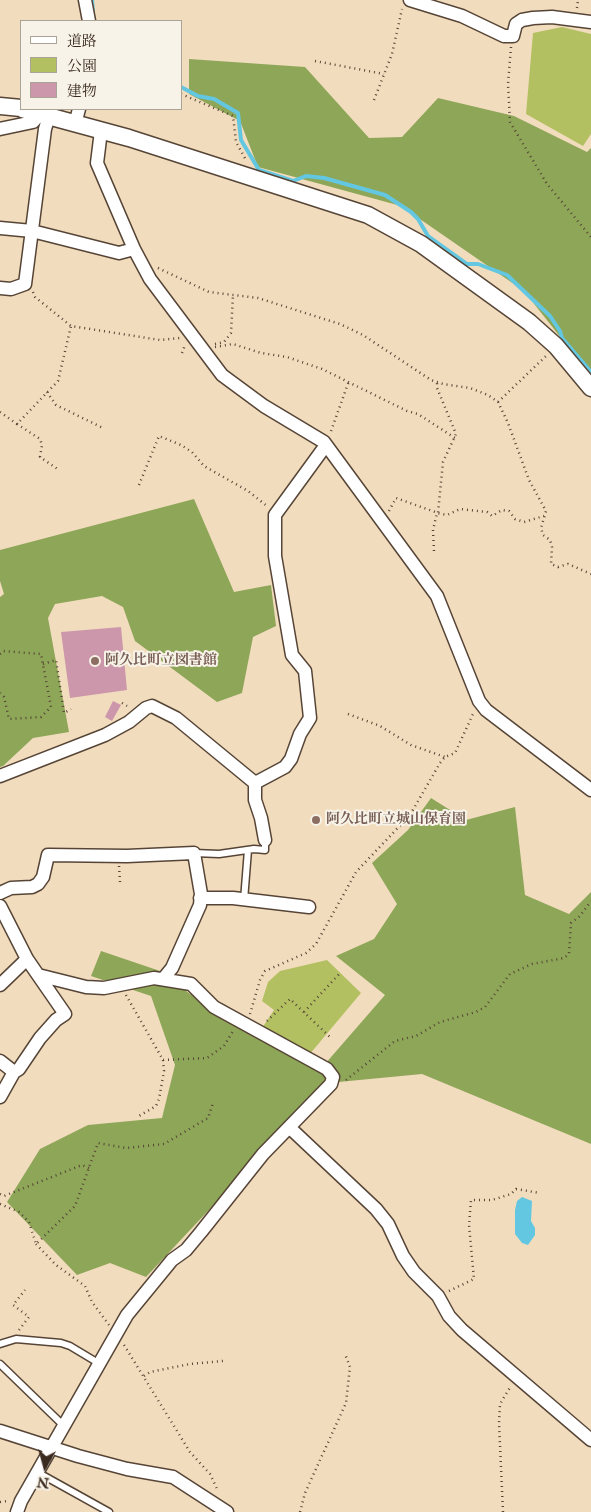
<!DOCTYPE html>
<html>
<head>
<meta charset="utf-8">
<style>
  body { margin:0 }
  #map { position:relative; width:591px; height:1512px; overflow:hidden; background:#f2dcbe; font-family:"IM FELL English","Noto Serif JP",serif }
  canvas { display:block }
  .legend { position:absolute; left:20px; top:20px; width:162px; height:90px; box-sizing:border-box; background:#f7f3e8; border:1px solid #aca397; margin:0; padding:6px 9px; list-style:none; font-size:15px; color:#3b2a1e }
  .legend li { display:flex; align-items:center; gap:10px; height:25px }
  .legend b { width:25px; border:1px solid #aca397 }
  .north { position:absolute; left:20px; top:1442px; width:50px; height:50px; -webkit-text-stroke:4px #f7f3e8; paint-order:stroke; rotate:187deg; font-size:14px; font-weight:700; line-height:20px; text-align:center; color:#3b2a1e }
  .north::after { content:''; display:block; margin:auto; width:18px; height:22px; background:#3b2a1e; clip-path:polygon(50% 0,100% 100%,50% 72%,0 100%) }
</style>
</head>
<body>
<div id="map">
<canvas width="591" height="1512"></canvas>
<ul class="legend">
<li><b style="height:6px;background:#fff"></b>道路</li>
<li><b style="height:14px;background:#b3c062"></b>公園</li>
<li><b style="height:14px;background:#cc97aa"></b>建物</li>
</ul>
<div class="north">N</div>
</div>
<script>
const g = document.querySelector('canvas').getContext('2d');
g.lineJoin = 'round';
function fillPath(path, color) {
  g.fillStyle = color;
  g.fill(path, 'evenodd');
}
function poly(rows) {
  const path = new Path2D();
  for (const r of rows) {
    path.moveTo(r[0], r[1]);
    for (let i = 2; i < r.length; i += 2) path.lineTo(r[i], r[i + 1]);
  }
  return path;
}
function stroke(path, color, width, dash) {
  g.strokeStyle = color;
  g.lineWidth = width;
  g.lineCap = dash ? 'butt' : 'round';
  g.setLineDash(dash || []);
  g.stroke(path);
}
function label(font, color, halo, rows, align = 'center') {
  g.font = font + ' "IM FELL English","Noto Serif JP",serif';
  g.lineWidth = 4;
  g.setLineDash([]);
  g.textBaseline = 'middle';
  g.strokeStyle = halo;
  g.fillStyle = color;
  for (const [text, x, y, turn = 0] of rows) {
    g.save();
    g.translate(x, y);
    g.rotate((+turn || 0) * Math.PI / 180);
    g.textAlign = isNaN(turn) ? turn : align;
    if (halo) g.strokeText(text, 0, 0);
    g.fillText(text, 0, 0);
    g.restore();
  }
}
fillPath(poly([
  [562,27,591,34,591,134,583,146,526,114,533,33],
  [327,960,361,993,309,1055,262,1028,274,1010,262,1001,268,982,280,971]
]), '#b3c062');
fillPath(poly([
  [189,59,305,67,369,138,402,137,438,98,514,116,587,152,591,148,591,376,524,291,401,206,258,167,240,121,189,94],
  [194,499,234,592,271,585,276,626,253,637,242,693,217,702,135,641,123,607,102,596,55,604,48,618,69,732,33,738,3,766,0,767,0,597,4,594,0,581,0,550],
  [431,798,466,820,515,807,525,895,569,914,591,892,591,1144,422,1074,328,1083,146,1277,110,1263,77,1275,7,1202,40,1149,88,1125,162,1118,175,1065,151,996,91,976,101,951,160,971,190,994,224,1004,244,1018,325,1064,385,995,336,956,374,939,397,904,372,863,408,830]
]), '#8ea658');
fillPath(poly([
  [522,1197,532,1201,531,1221,535,1228,535,1235,528,1245,522,1243,515,1234,515,1210,517,1201]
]), '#63c7e1');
stroke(poly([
  [92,0,93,12],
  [181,87,198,96,214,99,238,113,241,140,259,170,293,181,306,176,324,178,385,195,411,212,418,219,428,236,467,264,478,264,507,275,550,316,560,331,562,338,591,372]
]), '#63c7e1', 4);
fillPath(poly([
  [121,627,127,690,70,698,61,632],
  [113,701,121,705,112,721,105,717]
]), '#cc97aa');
const service = poly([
  [194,853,219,854,254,849,265,850,265,840],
  [244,900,248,850],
  [0,1344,16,1339,61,1343,70,1346,100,1364],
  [0,1364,64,1426],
  [37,1472,109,1512]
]);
const minor = poly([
  [85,0,89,21],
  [410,0,462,16,504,36,513,36,516,24,522,20,533,18,552,17,591,22],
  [75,124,79,109],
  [0,129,33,122,40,114],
  [101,131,97,163,134,249,150,279,222,375,264,406,324,442,437,596,479,701,486,710,591,790],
  [0,228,32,231,119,253,134,249],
  [0,288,11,289,25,284,45,129,49,116],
  [0,776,105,735,129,722,146,708,152,706,176,718,255,783,285,767,291,759,300,734,310,718,305,671,292,655,275,556,275,515,326,445],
  [255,783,255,800,261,818,265,840],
  [0,893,11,888,32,887,38,884,43,877,48,855,127,856,194,853,201,894,200,905,172,968,163,979],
  [200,898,233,898,309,907],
  [0,906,27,959,38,975,86,987,104,988,154,978,191,984,214,1007,327,1069,333,1077,331,1084,263,1154,201,1232,186,1250,172,1260,127,1315,21,1501,17,1512],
  [0,985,27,959],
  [0,1061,14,1072,0,1097],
  [14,1072,19,1069,40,1038,56,1020,65,1014,38,975],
  [289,1127,376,1209,388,1224,403,1256,414,1272,438,1296,449,1316,462,1330,591,1440],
  [0,1431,78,1456,127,1469,173,1477,227,1512]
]);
const tertiary = poly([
  [0,106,21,108],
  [22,109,129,138,368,215,421,244,529,322,556,346,591,388]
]);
stroke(service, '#564536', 9);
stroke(minor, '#564536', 15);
stroke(tertiary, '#564536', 19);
stroke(poly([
  [577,8,578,0],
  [511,47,508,84,510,122,547,184,591,237],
  [315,61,384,74],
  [181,94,233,116,236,142,246,160],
  [374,100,392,54,402,9],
  [158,268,209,292,258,298,340,324,363,335,431,380,443,384,470,388,488,395,498,402,508,423,529,480,546,511,541,528,543,535,550,540,552,547,551,564,558,567,568,564,591,574],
  [33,292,35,297,71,326,160,340,180,338],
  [215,344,224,342,231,333,233,295],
  [215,347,233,344,261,353,287,357,322,369,407,411,418,414,455,438],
  [182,353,185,345],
  [47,392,56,405,103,428],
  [498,402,546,356],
  [0,412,17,424,58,381,71,326],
  [17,424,40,439,42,445,40,457,59,470],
  [331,431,349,381],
  [139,485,159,436,181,445,192,452,204,466,248,491,267,506],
  [389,511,396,498,438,513,443,462,456,434,437,388,437,383],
  [434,551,433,530,437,513,447,515,460,509,487,512,492,516,502,510,509,511,515,519,524,522,544,516],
  [0,654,3,651,41,654,51,707,41,717,9,719,4,697,0,693],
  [43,664,56,660,64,713,71,709],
  [122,703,127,706],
  [348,714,380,726,411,745,445,757],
  [119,866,120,882],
  [126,995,163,1060,164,1071,159,1099,156,1106,139,1116],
  [304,1012,341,972],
  [250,1014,260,980,265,971,306,953,316,944,356,872,410,815,440,763,445,757,455,753,473,714],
  [267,1021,290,999,332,1039],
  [163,1060,207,1058,224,1046,233,1031],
  [346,1080,395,1041,416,1036,440,1022,476,1012,485,1007,510,974,532,964,564,958,569,954,571,923,580,916,591,901],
  [0,1194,4,1196,82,1165,89,1168],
  [0,1204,19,1212,29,1222,36,1244,75,1206,98,1143,126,1148,164,1144,208,1118,213,1103],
  [36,1244,56,1265,85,1286,92,1302,109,1325],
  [449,1291,474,1279,469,1225,471,1200,492,1200,511,1194,516,1189,540,1193],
  [19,1330,29,1317,13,1305,25,1290],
  [124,1345,190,1452,210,1474,218,1491],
  [144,1376,150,1372,190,1364,223,1361],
  [0,1502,8,1501],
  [300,1512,305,1493,346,1403,350,1367,345,1354],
  [503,1512,499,1423,500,1404,511,1386]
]), '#564536', 2.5, [1, 4]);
stroke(service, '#fff', 6);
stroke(minor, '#fff', 12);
stroke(tertiary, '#fff', 16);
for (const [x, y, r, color] of [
  [95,661,5,"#8d6e63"],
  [316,820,5,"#8d6e63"]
]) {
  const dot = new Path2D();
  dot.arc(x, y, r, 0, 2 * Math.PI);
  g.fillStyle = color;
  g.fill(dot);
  stroke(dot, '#f7f3e8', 2);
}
label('bold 14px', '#785e54', '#f7f3e8', [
  ["阿久比町立図書館",105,661],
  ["阿久比町立城山保育園",326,820]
], 'left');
</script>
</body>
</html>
